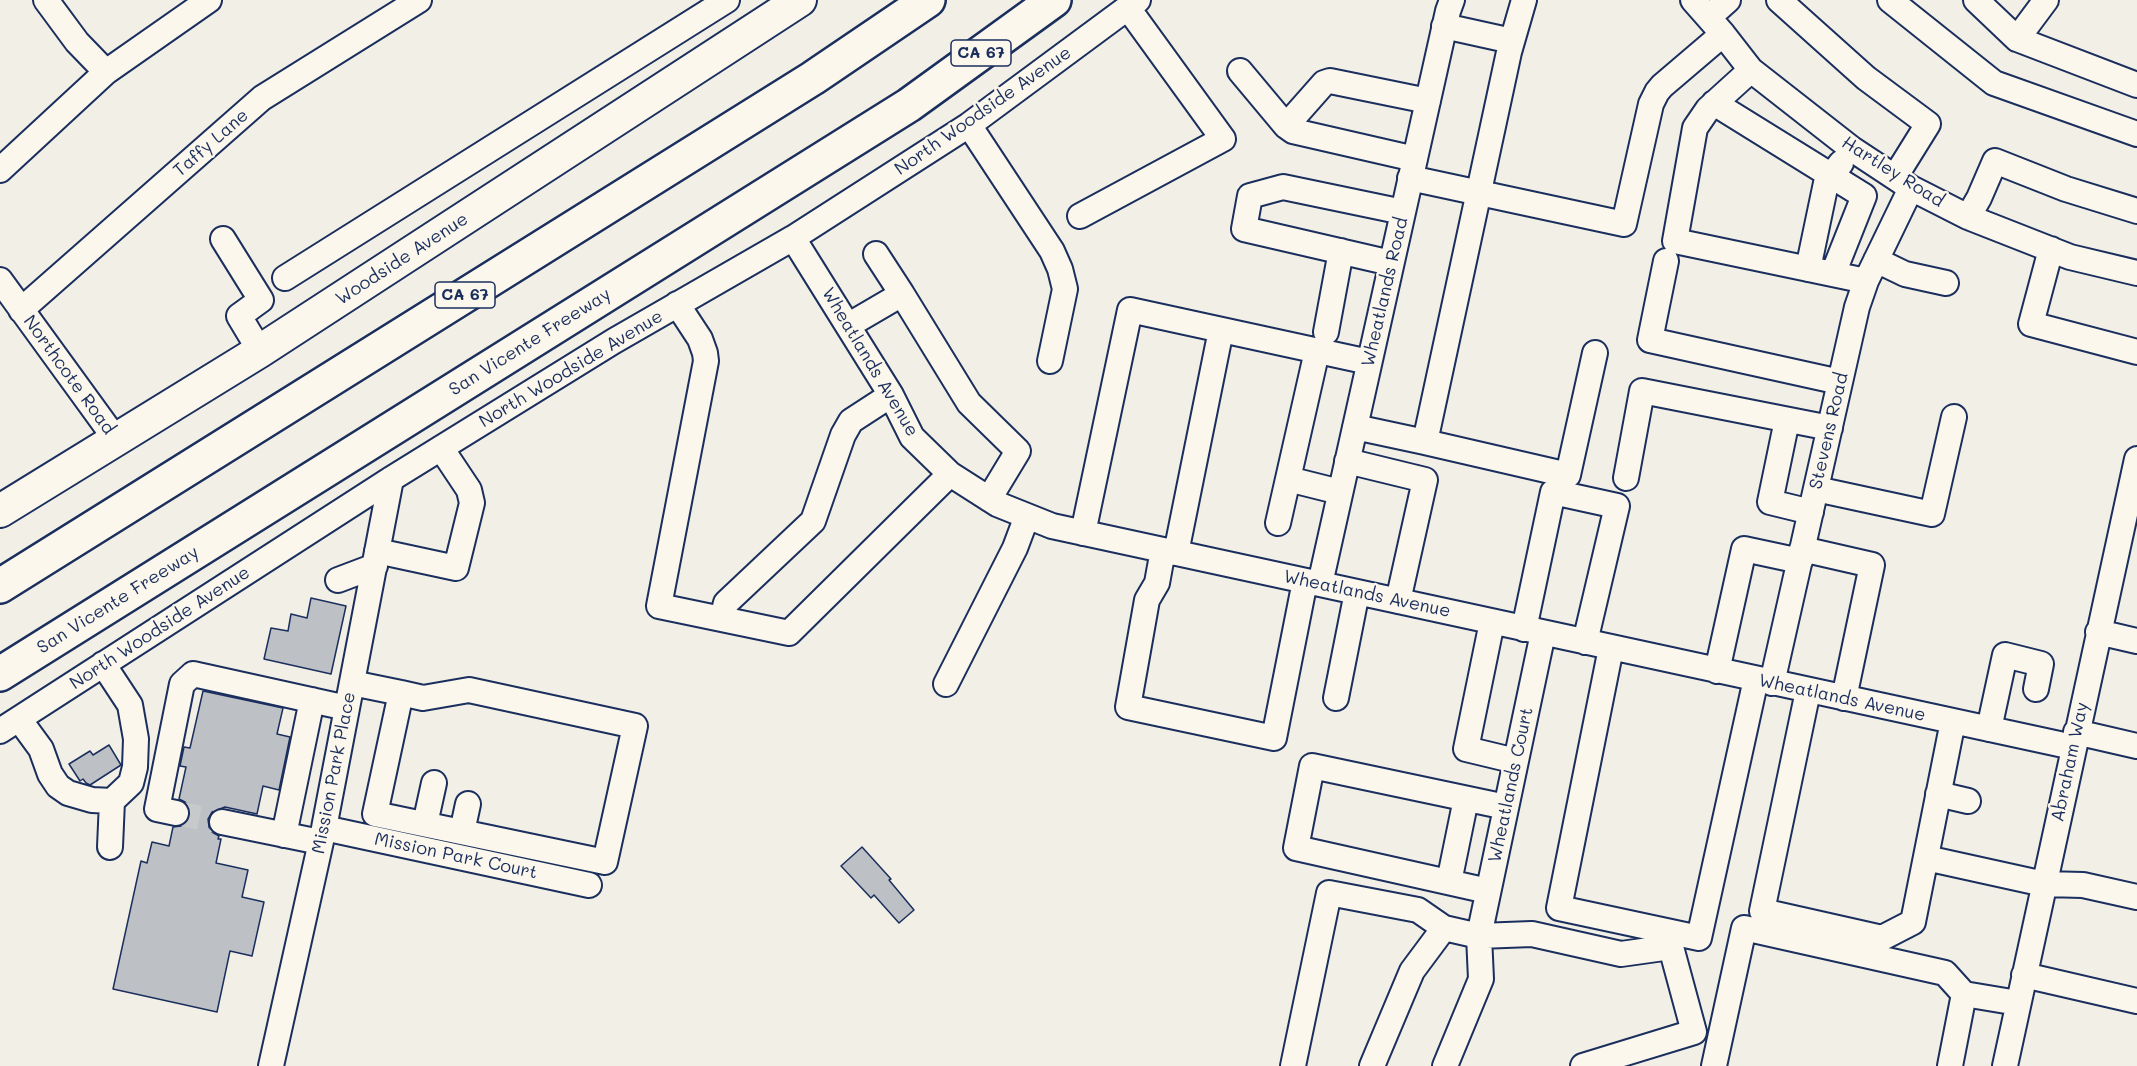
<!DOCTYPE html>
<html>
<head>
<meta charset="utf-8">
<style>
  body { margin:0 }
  canvas { display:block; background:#f2efe6 }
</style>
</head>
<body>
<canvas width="2137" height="1066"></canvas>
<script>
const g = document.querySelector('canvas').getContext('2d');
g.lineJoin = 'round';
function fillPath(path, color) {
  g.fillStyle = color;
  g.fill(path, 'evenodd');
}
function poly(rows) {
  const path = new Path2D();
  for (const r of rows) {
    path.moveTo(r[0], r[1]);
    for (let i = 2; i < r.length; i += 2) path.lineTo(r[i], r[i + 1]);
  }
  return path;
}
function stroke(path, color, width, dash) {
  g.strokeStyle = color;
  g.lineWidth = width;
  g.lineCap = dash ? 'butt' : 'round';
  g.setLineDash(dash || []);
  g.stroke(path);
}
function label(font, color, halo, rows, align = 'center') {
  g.font = font + ' Mali,sans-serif';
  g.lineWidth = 5;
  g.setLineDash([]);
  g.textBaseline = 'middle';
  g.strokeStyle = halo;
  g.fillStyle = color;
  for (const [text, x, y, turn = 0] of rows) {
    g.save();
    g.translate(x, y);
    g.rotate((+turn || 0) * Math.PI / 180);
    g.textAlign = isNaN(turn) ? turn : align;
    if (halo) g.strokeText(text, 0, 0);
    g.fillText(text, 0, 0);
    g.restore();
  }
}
const building = poly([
  [311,598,346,606,331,674,264,659,271,628,288,631,291,614,307,618,311,598],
  [203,691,283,708,277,734,290,737,279,790,263,786,257,814,225,807,212,812,208,819,209,827,212,832,219,836,218,839,221,839,216,863,248,870,242,897,264,902,252,956,230,951,217,1012,113,989,141,861,147,863,152,842,169,846,173,827,181,826,186,823,190,816,189,808,185,802,179,799,186,767,180,766,184,747,190,748,203,691],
  [109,745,121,765,90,785,86,783,83,779,80,781,69,764,90,751,93,755,109,745],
  [862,847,891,879,889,880,914,910,899,923,874,895,871,898,841,866,862,847]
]);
fillPath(building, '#bdc0c4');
stroke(building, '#1b2f5e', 1.5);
stroke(poly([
  [176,813,222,822]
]), '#c7c9cb', 24, [24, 12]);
const minor = poly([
  [46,0,77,42,106,72],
  [1693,0,1723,34,1751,70,1852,149,1911,188,1968,217,2070,257,2137,273],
  [1779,0,1866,78,1928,124,1895,177],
  [1890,0,1994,83,2137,134],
  [1976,0,2017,39],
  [2046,0,2017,39,2137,85],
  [1709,17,1728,0],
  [1444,26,1512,41],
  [1751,70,1708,109,1695,128,1675,241,1866,281],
  [1240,71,1286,126],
  [1714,103,1864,196,1833,274],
  [969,125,1052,251,1060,269,1065,289,1050,361],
  [1415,159,1293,131,1286,126,1324,83,1330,81,1428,101],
  [0,170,106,72,209,0],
  [1410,178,1624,224,1651,104,1657,92,1662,86,1723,34],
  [1080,216,1223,139,1128,8],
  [1968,217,1979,198,1995,161,2066,189,2137,211],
  [793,238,891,395,912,437,950,474,997,504,1052,526,2073,747],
  [223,239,261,300,239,316,260,351],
  [2051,249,2031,324,2137,352],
  [1876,260,1905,274,1946,283],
  [1666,261,1650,340,1840,382],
  [1391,263,1244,229,1250,196,1283,187,1403,212],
  [1808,269,1826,183,1841,163],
  [285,278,727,0],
  [0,280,117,441],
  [902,294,969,403,1018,451,989,499],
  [677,304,700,339,705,353,706,361,659,606,789,633,950,474],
  [21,310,262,98,419,0],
  [849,325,902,294,876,254],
  [1326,332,1341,251],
  [1787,420,1770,502,1811,512],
  [1355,427,1425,442,1509,52,1524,0],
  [1425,442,1568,475,1595,353],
  [1347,461,1425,480,1398,601],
  [1626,478,1642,391,1830,428],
  [1288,479,1340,492],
  [1816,489,1932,514,1954,417],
  [1278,523,1317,351],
  [1083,533,1130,310,1369,362],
  [1802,549,1872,565,1844,698],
  [1163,550,1157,583,1147,600,1128,707,1274,738,1305,581],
  [377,551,456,568,472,503,469,490,441,448],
  [1176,553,1221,330],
  [338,580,375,566],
  [1320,584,1448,11,1452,0],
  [722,619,726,603,813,521,843,435,851,421,891,395],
  [1492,622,1466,749,1516,761],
  [1524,629,1553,492,1617,506,1585,642],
  [2098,632,2137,641],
  [1611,648,1559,908,1699,938,1756,679],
  [103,664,130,705,136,739,135,767,131,783,112,801,110,847],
  [1717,671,1744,549,1800,561],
  [352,683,401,693,423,698,469,690,635,726,605,862,375,814,401,693],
  [1772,683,1857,307,1866,281,1911,188],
  [946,684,1015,548,1027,516],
  [1808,691,1762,911,1882,938,1913,922,1953,721],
  [1336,698,1357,592],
  [19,719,41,749,50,774,58,786,68,793,92,800,112,801],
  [1989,729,2005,655,2041,664,2036,689],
  [0,731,391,479,614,341,793,238,969,125,1138,0],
  [2076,732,2137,746],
  [1938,794,1968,801],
  [176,813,157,809,182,684,193,674,347,708],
  [222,822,320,842],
  [425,824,434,783],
  [324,828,589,885],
  [462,832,468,804],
  [284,835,312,700],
  [1926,858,2044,884,2083,885,2137,897],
  [1449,882,1466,799],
  [1488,891,1296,848,1312,766,1506,807],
  [2024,975,2137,1001],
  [271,1066,324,828,391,479],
  [1293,1066,1329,893,1418,910,1444,928],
  [1372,1066,1412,971,1444,928,1479,936,1532,934,1621,954,1671,947,1694,1032,1583,1066],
  [1445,1066,1481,979,1479,936,1543,633],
  [1714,1066,1744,928,1945,973,1964,994],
  [1950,1066,1964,994,2018,1003],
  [2005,1066,2137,459]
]);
const major = poly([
  [0,511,260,351,800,0]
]);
const highway = poly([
  [0,586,813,78,928,0],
  [0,674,909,105,1054,0]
]);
stroke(minor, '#1b2f5e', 28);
stroke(major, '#1b2f5e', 36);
stroke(highway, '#1b2f5e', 38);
stroke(minor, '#fbf7ec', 24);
stroke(major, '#fbf7ec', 32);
stroke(highway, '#fbf7ec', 33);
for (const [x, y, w] of [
  [981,53,60],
  [465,295,60]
]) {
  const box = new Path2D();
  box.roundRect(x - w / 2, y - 13, w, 26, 4.5);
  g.fillStyle = '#fbf7ec';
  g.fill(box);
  stroke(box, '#1b2f5e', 1.5);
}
label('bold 16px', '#1b2f5e', null, [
  ["CA 67",981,53],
  ["CA 67",465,295]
]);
label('18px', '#1b2f5e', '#fbf7ec', [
  ["North Woodside Avenue",983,111,-35],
  ["Taffy Lane",211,143,-41],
  ["Hartley Road",1893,172,32],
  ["Woodside Avenue",402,259,-33],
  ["Wheatlands Road",1385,292,-77],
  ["San Vicente Freeway",530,342,-32],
  ["Wheatlands Avenue",870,362,59],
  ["North Woodside Avenue",571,369,-31],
  ["Northcote Road",69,375,54],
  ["Stevens Road",1829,431,-77],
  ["Wheatlands Avenue",1367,594,12],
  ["San Vicente Freeway",118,600,-32],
  ["North Woodside Avenue",160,628,-33],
  ["Wheatlands Avenue",1842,698,12],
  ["Abraham Way",2070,762,-78],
  ["Mission Park Place",334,773,-79],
  ["Wheatlands Court",1511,785,-78],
  ["Mission Park Court",456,856,12]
]);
</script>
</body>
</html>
